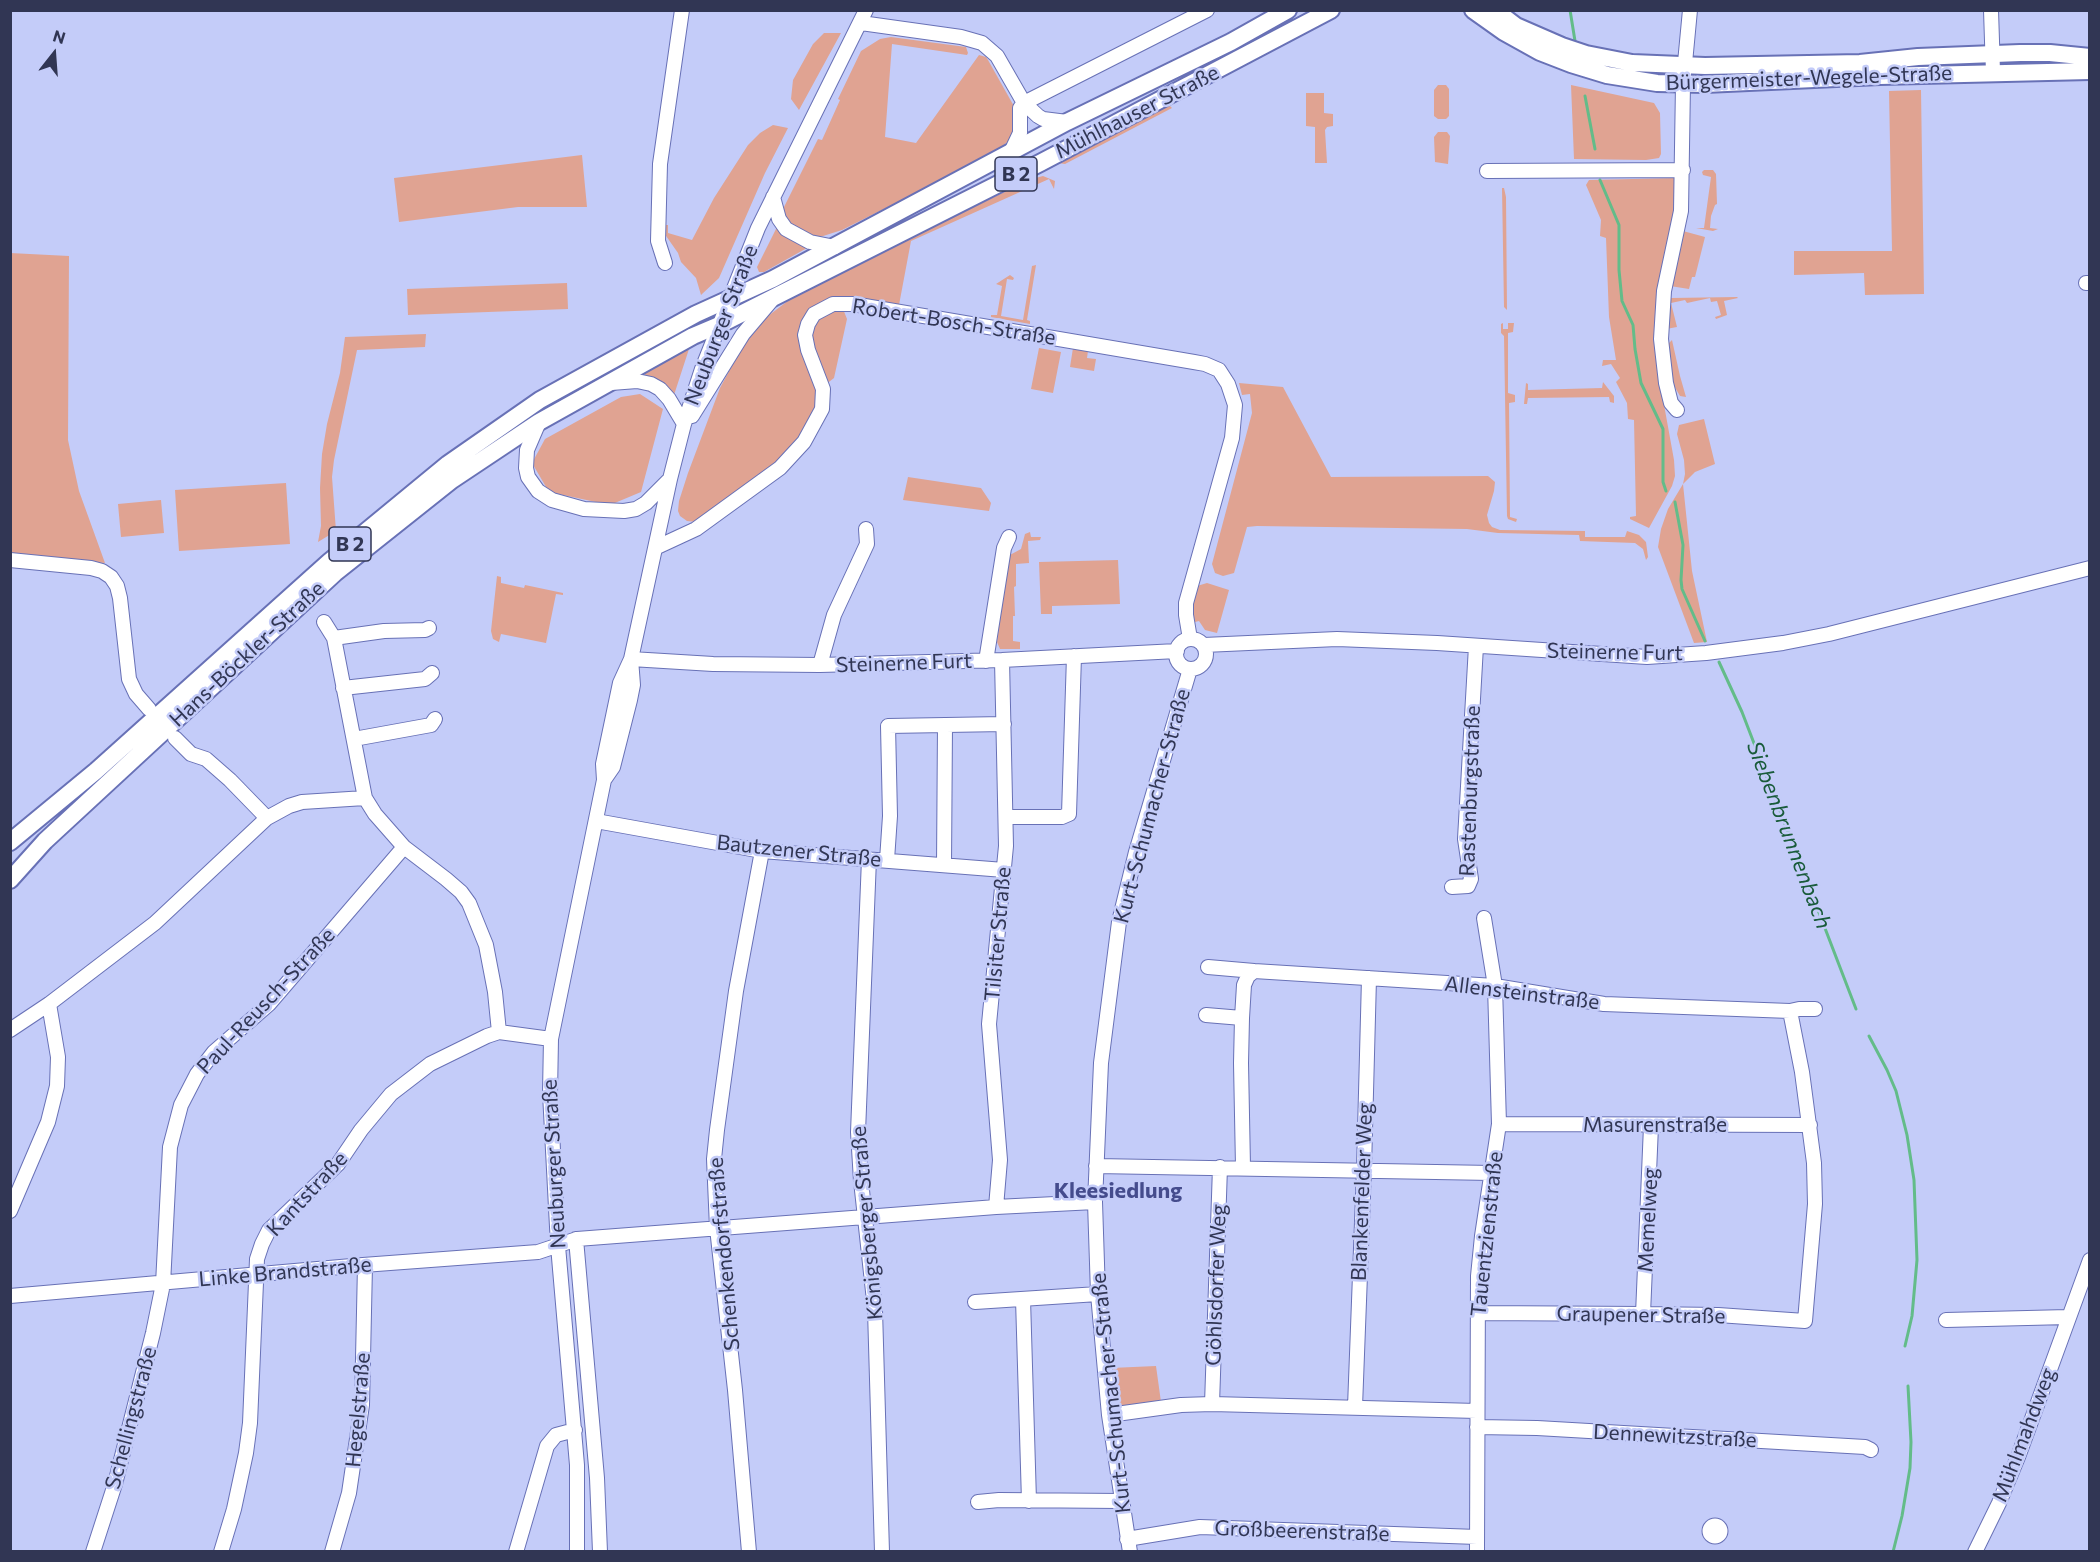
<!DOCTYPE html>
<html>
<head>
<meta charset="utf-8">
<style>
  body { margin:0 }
  #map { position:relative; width:2100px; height:1562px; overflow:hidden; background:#c4ccf9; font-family:Commissioner,sans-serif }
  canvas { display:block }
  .frame { position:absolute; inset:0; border:12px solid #313654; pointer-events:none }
  .north { position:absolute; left:24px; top:24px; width:60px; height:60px; -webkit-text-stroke:4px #c4ccf9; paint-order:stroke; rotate:17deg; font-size:16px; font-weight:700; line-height:24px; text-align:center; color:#313654 }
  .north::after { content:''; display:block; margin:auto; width:21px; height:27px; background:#313654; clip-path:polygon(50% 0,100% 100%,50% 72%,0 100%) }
</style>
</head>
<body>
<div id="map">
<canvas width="2100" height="1562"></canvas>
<div class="frame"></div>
<div class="north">N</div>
</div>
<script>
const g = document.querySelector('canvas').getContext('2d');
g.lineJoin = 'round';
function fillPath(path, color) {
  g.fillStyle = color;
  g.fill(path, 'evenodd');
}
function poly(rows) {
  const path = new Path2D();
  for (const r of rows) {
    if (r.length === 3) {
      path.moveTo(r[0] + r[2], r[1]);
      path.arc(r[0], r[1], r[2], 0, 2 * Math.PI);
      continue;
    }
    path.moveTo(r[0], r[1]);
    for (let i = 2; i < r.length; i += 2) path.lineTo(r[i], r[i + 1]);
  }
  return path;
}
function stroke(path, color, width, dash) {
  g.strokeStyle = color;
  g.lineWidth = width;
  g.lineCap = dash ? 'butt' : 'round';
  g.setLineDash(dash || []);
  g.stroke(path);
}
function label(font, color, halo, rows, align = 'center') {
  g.font = font + ' Commissioner,sans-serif';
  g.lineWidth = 5;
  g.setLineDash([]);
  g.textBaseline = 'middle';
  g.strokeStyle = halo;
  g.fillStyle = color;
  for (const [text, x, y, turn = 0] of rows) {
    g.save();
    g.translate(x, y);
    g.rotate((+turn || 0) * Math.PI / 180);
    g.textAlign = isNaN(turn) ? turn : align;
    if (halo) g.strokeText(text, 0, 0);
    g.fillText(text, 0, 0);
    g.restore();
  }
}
fillPath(poly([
  [824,33,841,33,799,110,791,99,793,80,813,44],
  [891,37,966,47,968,53,967,55,892,44,885,137,916,143,979,55,986,57,988,60,1015,108,1018,120,1011,139,993,154,842,230,820,237,801,234,785,219,783,209,818,139,822,140,840,100,838,99,861,51,880,39],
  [1438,85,1446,85,1449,89,1449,116,1446,119,1438,119,1434,116,1434,90],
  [1571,85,1654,103,1660,113,1661,154,1659,158,1646,160,1574,159],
  [1921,90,1924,294,1865,295,1864,273,1794,275,1794,251,1892,251,1889,91],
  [1306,93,1324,93,1324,113,1333,114,1333,126,1327,127,1325,130,1327,163,1315,163,1315,127,1306,126],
  [1168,104,1172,108,1065,164,1058,163],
  [773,125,788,128,765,173,719,278,701,295,696,278,681,262,678,253,664,233,664,225,668,225,668,233,692,240,714,198,748,145,760,133],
  [1438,132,1447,132,1450,136,1448,164,1435,162,1434,137],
  [582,155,587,207,518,207,399,222,394,178],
  [1704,170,1713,170,1716,174,1717,204,1715,205,1711,216,1710,228,1718,229,1713,231,1696,228,1704,228,1711,177,1703,175,1702,172],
  [1043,176,1055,181,1054,189,1049,179,911,241,899,305,888,304,843,309,847,319,834,378,820,389,819,409,802,440,778,465,696,522,687,521,680,516,678,511,679,501,688,473,720,388,742,347,768,316,789,300,904,240,1032,179],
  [1676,178,1677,209,1658,289,1655,314,1655,341,1659,377,1674,460,1675,476,1672,486,1649,528,1630,519,1630,517,1636,516,1634,420,1628,419,1627,403,1616,382,1620,378,1611,364,1602,366,1603,360,1616,360,1609,317,1606,238,1600,236,1601,220,1586,185,1589,180],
  [1502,188,1504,188,1506,197,1507,310,1504,307],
  [778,225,807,248,764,272,759,272,757,267],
  [1683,231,1705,237,1695,277,1692,277,1689,289,1670,286],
  [10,253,69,256,68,440,79,491,105,563,11,556],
  [1036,265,1027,320,1030,321,1030,324,991,317,991,315,997,315,1002,286,996,284,1010,275,1014,278,1013,280,1007,279,1001,316,1023,320,1032,266],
  [567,283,568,309,408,315,407,289],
  [1737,297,1738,298,1724,301,1727,315,1716,319,1715,317,1721,315,1717,301,1711,302,1710,298,1687,303,1685,300,1671,303,1677,327,1666,329,1668,303,1671,298],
  [1503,323,1503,329,1508,329,1508,323,1514,323,1513,332,1508,333,1508,393,1515,395,1515,402,1509,403,1510,517,1517,519,1516,522,1508,519,1507,516,1504,336,1501,333,1501,324],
  [426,334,425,347,357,350,334,460,332,477,336,531,318,542,321,526,320,488,322,454,327,424,340,373,345,337],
  [1672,340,1680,376,1686,397,1680,396,1673,384,1666,346],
  [1039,348,1061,352,1053,393,1031,389],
  [1073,348,1088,351,1087,358,1096,359,1094,371,1070,367],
  [689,349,674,395,645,376,645,372],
  [1603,382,1614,396,1614,403,1610,402,1609,397,1528,398,1527,404,1524,404,1526,383,1528,384,1528,390,1602,388],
  [1239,383,1283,387,1331,477,1488,476,1495,482,1494,491,1487,515,1489,523,1492,527,1500,530,1585,531,1585,537,1625,537,1627,531,1639,535,1646,542,1648,557,1646,560,1643,549,1635,543,1580,541,1579,535,1498,533,1467,529,1257,526,1247,527,1234,573,1223,576,1215,573,1212,564,1252,413,1250,394,1242,395],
  [640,394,663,409,641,492,610,505,549,492,532,463,545,439,621,397],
  [1704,419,1715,464,1695,472,1683,484,1692,571,1707,642,1694,643,1658,547,1661,529,1668,509,1683,484,1685,474,1684,460,1677,434,1679,425],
  [908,477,981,488,991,503,989,511,903,500],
  [286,483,290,544,179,551,175,490],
  [161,500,164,533,121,537,118,504],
  [1030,532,1031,537,1041,537,1040,540,1028,541,1029,563,1016,564,1016,586,1014,587,1015,616,1013,616,1013,641,1020,642,1020,649,1000,649,997,642,1008,556,1021,549,1025,534],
  [1118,560,1120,604,1052,606,1052,614,1041,614,1039,562],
  [497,576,501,577,501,583,524,588,525,585,563,593,563,595,556,594,546,643,501,634,499,642,493,639,491,631],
  [1207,583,1229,590,1217,633,1205,630,1199,621,1195,622,1193,614,1192,605,1197,586],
  [1156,1366,1161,1402,1120,1407,1116,1405,1114,1402,1111,1368]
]), '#e0a392');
stroke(poly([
  [1570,10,1575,41],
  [1585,96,1595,149],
  [1600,180,1619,225,1619,270,1622,301,1633,325,1635,349,1641,383,1663,429,1663,482,1666,491],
  [1675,502,1683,545,1681,580,1682,589,1705,641],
  [1719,662,1742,712,1856,1009],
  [1869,1036,1887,1070,1896,1091,1907,1135,1914,1180,1917,1260,1912,1316,1905,1346],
  [1893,1552,1902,1516,1910,1468,1911,1442,1908,1386]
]), '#63bc89', 3);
const minor = poly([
  [1991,10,1993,72],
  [861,23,961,37,982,43,997,56,1024,103,1038,116,1043,119,1067,122],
  [1011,152,1020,133,1020,108,1024,103,1207,10],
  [1487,171,1683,170],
  [773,197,779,219,786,229,810,242,835,247],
  [665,263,658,241,660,164,682,10],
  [2086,283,2090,283],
  [611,383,637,381,651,384,660,389,669,399,684,424],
  [1677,410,1671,403,1666,383,1661,339,1664,291,1681,211,1683,84,1690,10],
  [692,416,743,334,771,301],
  [539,422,527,450,526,468,528,477,538,491,552,500,584,509,624,511,636,509,646,503,668,481],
  [655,548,696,529,780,468,804,442,822,409,823,389,808,350,805,335,808,324,814,314,833,304,853,304,1194,362,1205,364,1219,370,1228,384,1235,405,1232,438,1186,603,1186,615,1190,639],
  [10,560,91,568,102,571,111,577,117,586,120,598,129,679,136,694,149,709],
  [324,622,334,638,365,798,375,814,404,847,446,879,461,892,469,903,486,945,495,992,499,1032],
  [334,638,384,631,425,630,429,628],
  [1191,654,15],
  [1204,645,1337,639,1437,643,1647,657,1706,653,1783,643,1829,634,2090,568],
  [631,659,713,664,820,665,1002,660,1177,651],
  [986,661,1004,548,1009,537],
  [820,665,834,615,867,544,866,529],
  [343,688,425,679,432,673],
  [175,738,191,754,206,759,230,780,267,818],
  [354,739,431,725,435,719],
  [604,780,603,764,620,683,631,659,670,479,684,424,702,369,758,228,866,10],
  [1006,817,1062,817,1069,814,1074,656],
  [596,821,762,851,1004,870],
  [869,859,858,1132,861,1181,875,1310,882,1552],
  [887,860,890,816,888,726,1004,724],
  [944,865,945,725],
  [1452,887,1468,886,1471,879,1465,839,1476,646],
  [1208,967,1254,971],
  [1206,1015,1242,1018],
  [10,1030,49,1004,155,923,267,818,289,806,302,802,365,798],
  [1499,1124,1810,1125],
  [1096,1166,1492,1173],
  [1243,1167,1241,1063,1242,1018,1244,985,1248,976,1254,971,1495,986,1604,1004,1790,1011,1799,1009,1815,1009],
  [996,1207,1000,1160,989,1024,1006,846,1002,660],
  [10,1211,48,1122,57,1086,58,1057,49,1004],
  [576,1239,597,1478,600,1552],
  [10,1296,363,1265,538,1252,577,1239,996,1207,1095,1202],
  [1023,1299,1029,1501],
  [975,1302,1098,1294],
  [1477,1313,1643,1314,1718,1315,1805,1321,1815,1204,1814,1163,1802,1072,1790,1011],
  [1643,1314,1651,1126],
  [1946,1320,2068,1317],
  [1212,1404,1220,1167],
  [1355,1407,1364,1169,1369,978],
  [1109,1415,1181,1405,1212,1404,1477,1411],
  [1477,1427,1537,1428,1865,1447,1871,1450],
  [978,1502,999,1500,1121,1501],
  [1715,1531,5.5],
  [1127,1539,1200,1527,1477,1537],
  [93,1552,115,1484,153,1333,163,1284,170,1147,181,1105,197,1074,214,1052,269,1004,404,847],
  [221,1552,234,1509,246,1453,250,1423,257,1259,262,1244,269,1230,338,1164,361,1130,391,1094,430,1064,487,1036,499,1032,551,1039],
  [332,1552,349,1493,362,1405,365,1265],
  [516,1552,547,1446,556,1435,575,1430],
  [577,1552,577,1465,558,1246,550,1093,551,1039,604,780,613,767,630,700,633,685,631,659],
  [749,1552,735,1390,717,1228,714,1159,717,1130,736,991,762,851],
  [1130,1552,1109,1415,1098,1294,1095,1202,1101,1063,1119,922,1136,852,1190,669],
  [1477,1552,1478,1276,1482,1236,1499,1124,1495,986,1484,918],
  [1975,1552,1999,1503,2018,1457,2090,1260]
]);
const major = poly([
  [1473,10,1504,32,1540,52,1571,64,1607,75,1657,83,1705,84,1880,76,2090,71],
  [1495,10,1516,26,1562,46,1586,54,1632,63,1705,66,1860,63,1918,57,2020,53,2050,53,2090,57],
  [10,842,96,771,329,562,448,464,540,400,696,314,773,279,1067,122,1231,42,1288,10],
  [10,880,45,841,335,573,452,480,539,422,693,336,719,325,1040,163,1331,10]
]);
stroke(minor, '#6871b6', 16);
stroke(major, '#6871b6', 20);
stroke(minor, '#fff', 14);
stroke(major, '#fff', 16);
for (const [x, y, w] of [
  [1016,174,42],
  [350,544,42]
]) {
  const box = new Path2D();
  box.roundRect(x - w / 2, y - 17, w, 34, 4.5);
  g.fillStyle = '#c4ccf9';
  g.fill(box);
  stroke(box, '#313654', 1.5);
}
label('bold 20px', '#313654', null, [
  ["B 2",1016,174],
  ["B 2",350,544]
]);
label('21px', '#313654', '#c4ccf9', [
  ["Bürgermeister-Wegele-Straße",1809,78,-2],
  ["Mühlhauser Straße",1137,112,-27],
  ["Robert-Bosch-Straße",954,322,9],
  ["Neuburger Straße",721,325,-69],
  ["Steinerne Furt",1615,652,1],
  ["Hans-Böckler-Straße",247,654,-43],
  ["Steinerne Furt",904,663,-2],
  ["Rastenburgstraße",1470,791,-88],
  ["Kurt-Schumacher-Straße",1152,806,-75],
  ["Bautzener Straße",799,851,6],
  ["Tilsiter Straße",998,934,-85],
  ["Allensteinstraße",1522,993,7],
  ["Paul-Reusch-Straße",266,1001,-47],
  ["Masurenstraße",1655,1125],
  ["Neuburger Straße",554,1164,-93],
  ["Blankenfelder Weg",1362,1192,-88],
  ["Kantstraße",307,1194,-47],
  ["Memelweg",1648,1220,-87],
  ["Königsberger Straße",867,1223,-95],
  ["Tauentzienstraße",1487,1234,-84],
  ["Schenkendorfstraße",724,1254,-95],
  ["Linke Brandstraße",285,1272,-5],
  ["Göhlsdorfer Weg",1216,1285,-88],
  ["Graupener Straße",1641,1315,1],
  ["Kurt-Schumacher-Straße",1111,1393,-96],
  ["Hegelstraße",358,1410,-85],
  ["Schellingstraße",131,1418,-75],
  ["Mühlmahdweg",2024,1435,-69],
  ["Dennewitzstraße",1675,1436,3],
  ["Großbeerenstraße",1302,1531,2]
]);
label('italic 22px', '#195b3a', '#c4ccf9', [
  ["Siebenbrunnenbach",1789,835,69]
]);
label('bold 22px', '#454c8d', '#c4ccf9', [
  ["Kleesiedlung",1118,1191]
]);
</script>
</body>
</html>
